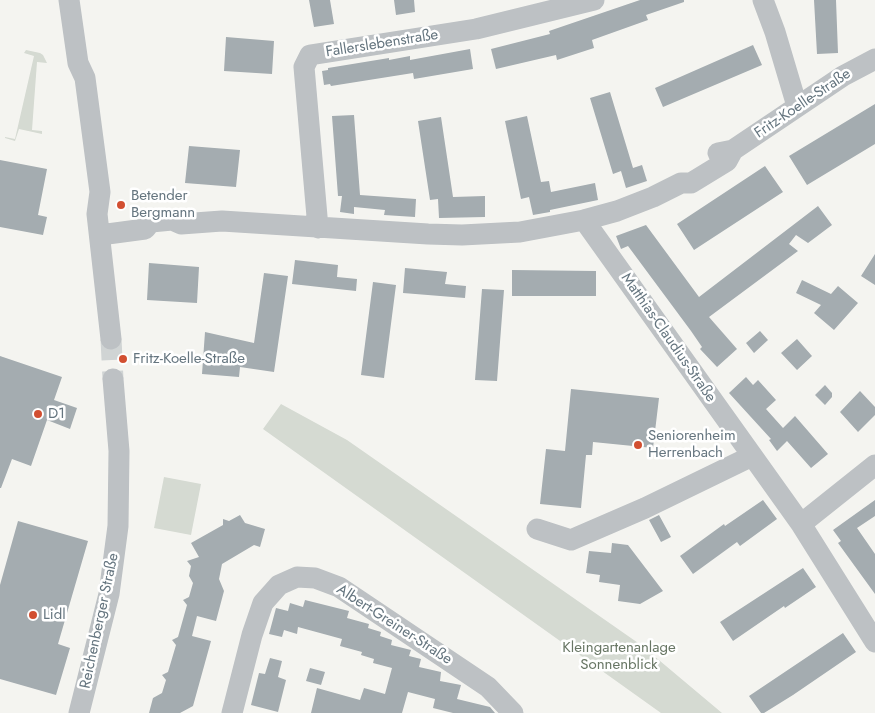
<!DOCTYPE html>
<html>
<head>
<meta charset="utf-8">
<style>
  body { margin:0 }
  canvas { display:block; background:#f4f4f0 }
</style>
</head>
<body>
<canvas width="875" height="713"></canvas>
<script>
const g = document.querySelector('canvas').getContext('2d');
g.lineJoin = 'round';
function fillPath(path, color) {
  g.fillStyle = color;
  g.fill(path, 'evenodd');
}
function poly(rows) {
  const path = new Path2D();
  for (const r of rows) {
    path.moveTo(r[0], r[1]);
    for (let i = 2; i < r.length; i += 2) path.lineTo(r[i], r[i + 1]);
  }
  return path;
}
function stroke(path, color, width, dash) {
  g.strokeStyle = color;
  g.lineWidth = width;
  g.lineCap = dash ? 'butt' : 'round';
  g.setLineDash(dash || []);
  g.stroke(path);
}
function label(font, color, halo, rows, align = 'center') {
  g.font = font + ' Jost,sans-serif';
  g.lineWidth = 5;
  g.setLineDash([]);
  g.textBaseline = 'middle';
  g.strokeStyle = halo;
  g.fillStyle = color;
  for (const [text, x, y, turn = 0] of rows) {
    g.save();
    g.translate(x, y);
    g.rotate((+turn || 0) * Math.PI / 180);
    g.textAlign = isNaN(turn) ? turn : align;
    if (halo) g.strokeText(text, 0, 0);
    g.fillText(text, 0, 0);
    g.restore();
  }
}
fillPath(poly([
  [26,50,40,53,43,55,47,63,37,62,32,130,42,131,42,134,19,129,15,141,5,138,5,137,15,139,34,56,24,53],
  [281,404,347,440,641,645,722,713,661,713,263,429],
  [164,477,201,484,191,535,154,528]
]), '#d5dad2');
fillPath(poly([
  [309,0,330,0,334,24,314,27],
  [394,0,414,0,415,12,396,15],
  [640,0,684,0,684,2,646,15,648,20,592,40,594,48,557,60,556,55,496,69,491,49,550,34,549,31],
  [814,0,836,0,838,53,817,54],
  [226,37,274,41,272,74,224,71],
  [753,45,762,65,663,107,655,88],
  [470,49,473,69,414,79,413,73,331,86,330,84,324,85,322,71,328,70,328,68,389,58,389,60,410,56,410,60],
  [610,92,633,168,642,165,647,181,626,188,621,171,613,174,590,98],
  [875,104,875,144,807,185,789,156],
  [354,115,360,195,416,199,415,217,384,215,385,210,354,207,354,214,340,212,342,196,338,196,332,116],
  [527,116,541,182,549,181,551,192,595,183,598,200,550,210,550,212,533,215,529,197,521,199,505,121],
  [441,117,453,197,485,196,485,217,439,218,438,199,430,200,418,121],
  [189,146,240,150,236,187,185,183],
  [0,160,47,169,38,215,47,217,43,235,0,227],
  [765,166,783,192,694,250,677,224],
  [818,206,832,225,808,243,796,235,789,244,798,251,709,317,737,349,717,367,700,349,702,347,691,331,628,246,621,249,616,236,646,225,699,297],
  [875,254,875,285,861,276],
  [295,260,338,265,337,277,357,279,356,291,292,284],
  [149,263,199,267,197,303,147,300],
  [405,268,447,272,445,284,466,286,465,298,403,293],
  [512,270,596,271,596,296,512,296],
  [264,273,288,276,274,372,240,367,239,377,202,374,205,332,254,343],
  [802,280,831,294,838,286,858,303,834,330,814,313,821,305,796,293],
  [373,282,396,285,384,378,361,375],
  [482,289,504,290,497,381,475,380],
  [760,331,768,340,754,353,746,343],
  [797,339,812,356,797,370,781,353],
  [0,356,62,377,54,400,77,408,70,429,47,420,31,466,12,459,1,488,0,488],
  [746,377,753,385,758,380,776,400,766,409,783,428,795,416,828,454,811,468,787,441,777,451,769,440,771,439,729,393],
  [825,385,832,393,832,397,825,405,815,395],
  [571,389,659,398,653,448,593,442,592,455,586,455,581,508,540,504,546,449,565,451],
  [860,391,875,407,875,415,858,432,840,412],
  [763,500,777,519,740,546,737,542,693,574,680,556,724,524,725,526],
  [875,500,875,516,857,528,875,554,875,594,838,543,841,541,833,530],
  [240,515,245,523,265,529,260,547,254,545,222,564,219,579,224,591,216,621,197,616,192,636,211,641,193,706,180,713,149,713,153,698,162,693,166,680,162,675,168,672,176,645,172,640,178,637,187,605,183,600,189,597,193,583,189,576,191,566,187,561,199,557,191,543,223,525,223,519,229,521],
  [659,515,671,537,661,542,649,520],
  [18,521,88,541,58,644,70,648,56,695,0,679,0,585],
  [612,543,628,545,663,591,640,604,618,601,620,585,599,582,600,575,586,573,589,551,611,553],
  [803,568,816,587,785,608,784,606,733,641,720,622],
  [305,600,349,611,347,618,369,624,368,628,381,632,380,636,392,640,391,645,411,650,409,656,421,659,419,667,441,672,440,681,461,685,457,699,490,707,495,713,453,713,433,708,435,699,408,692,402,713,311,713,317,688,360,700,364,688,385,694,392,668,373,663,374,659,361,655,362,652,340,646,342,639,298,627,297,634,284,630,282,637,269,634,276,608,288,611,290,603,303,607],
  [843,633,856,652,793,695,764,713,761,713,749,696],
  [270,658,282,661,278,677,286,680,278,712,251,705,259,673,265,674],
  [310,668,325,672,321,685,306,681]
]), '#a4acb0');
stroke(poly([
  [111,339,113,379]
]), '#d0d4d4', 21, [21, 11]);
stroke(poly([
  [69,0,78,63,85,78,100,192,97,214,111,339],
  [763,0,775,32,797,106],
  [718,153,733,150,843,76,875,59],
  [584,220,801,524,875,642],
  [318,228,304,67,310,55,476,29,594,0],
  [100,235,145,229,151,222,172,220,181,224,222,221,428,234,462,235,520,232,584,220,617,211,653,197,681,183,691,183,727,161,733,150],
  [801,524,875,465],
  [537,529,571,540,645,508,752,456],
  [79,713,109,594,118,526,119,451,113,379],
  [232,713,252,635,263,603,279,585,297,577,315,578,339,587,488,687,513,713]
]), '#bdc1c4', 21);
for (const [x, y, r, color] of [
  [121,205,5,"#d24f31"],
  [123,359,5,"#d24f31"],
  [38,414,5,"#d24f31"],
  [638,445,5,"#d24f31"],
  [33,615,5,"#d24f31"]
]) {
  const dot = new Path2D();
  dot.arc(x, y, r, 0, 2 * Math.PI);
  g.fillStyle = color;
  g.fill(dot);
  stroke(dot, '#fff', 2);
}
label('15px', '#65757f', '#fff', [
  ["Fallerslebenstraße",382,44,-9],
  ["Fritz-Koelle-Straße",803,104,-34],
  ["Matthias-Claudius-Straße",668,338,55],
  ["Reichenberger Straße",100,621,-78],
  ["Albert-Greiner-Straße",394,625,33]
]);
label('15px', '#65757f', '#fff', [
  ["Betender",131,196],
  ["Bergmann",131,213],
  ["Fritz-Koelle-Straße",133,359],
  ["D1",48,414],
  ["Seniorenheim",648,436],
  ["Herrenbach",648,453],
  ["Lidl",43,615]
], 'left');
label('15px', '#687664', '#fff', [
  ["Kleingartenanlage",619,648],
  ["Sonnenblick",619,665]
]);
</script>
</body>
</html>
